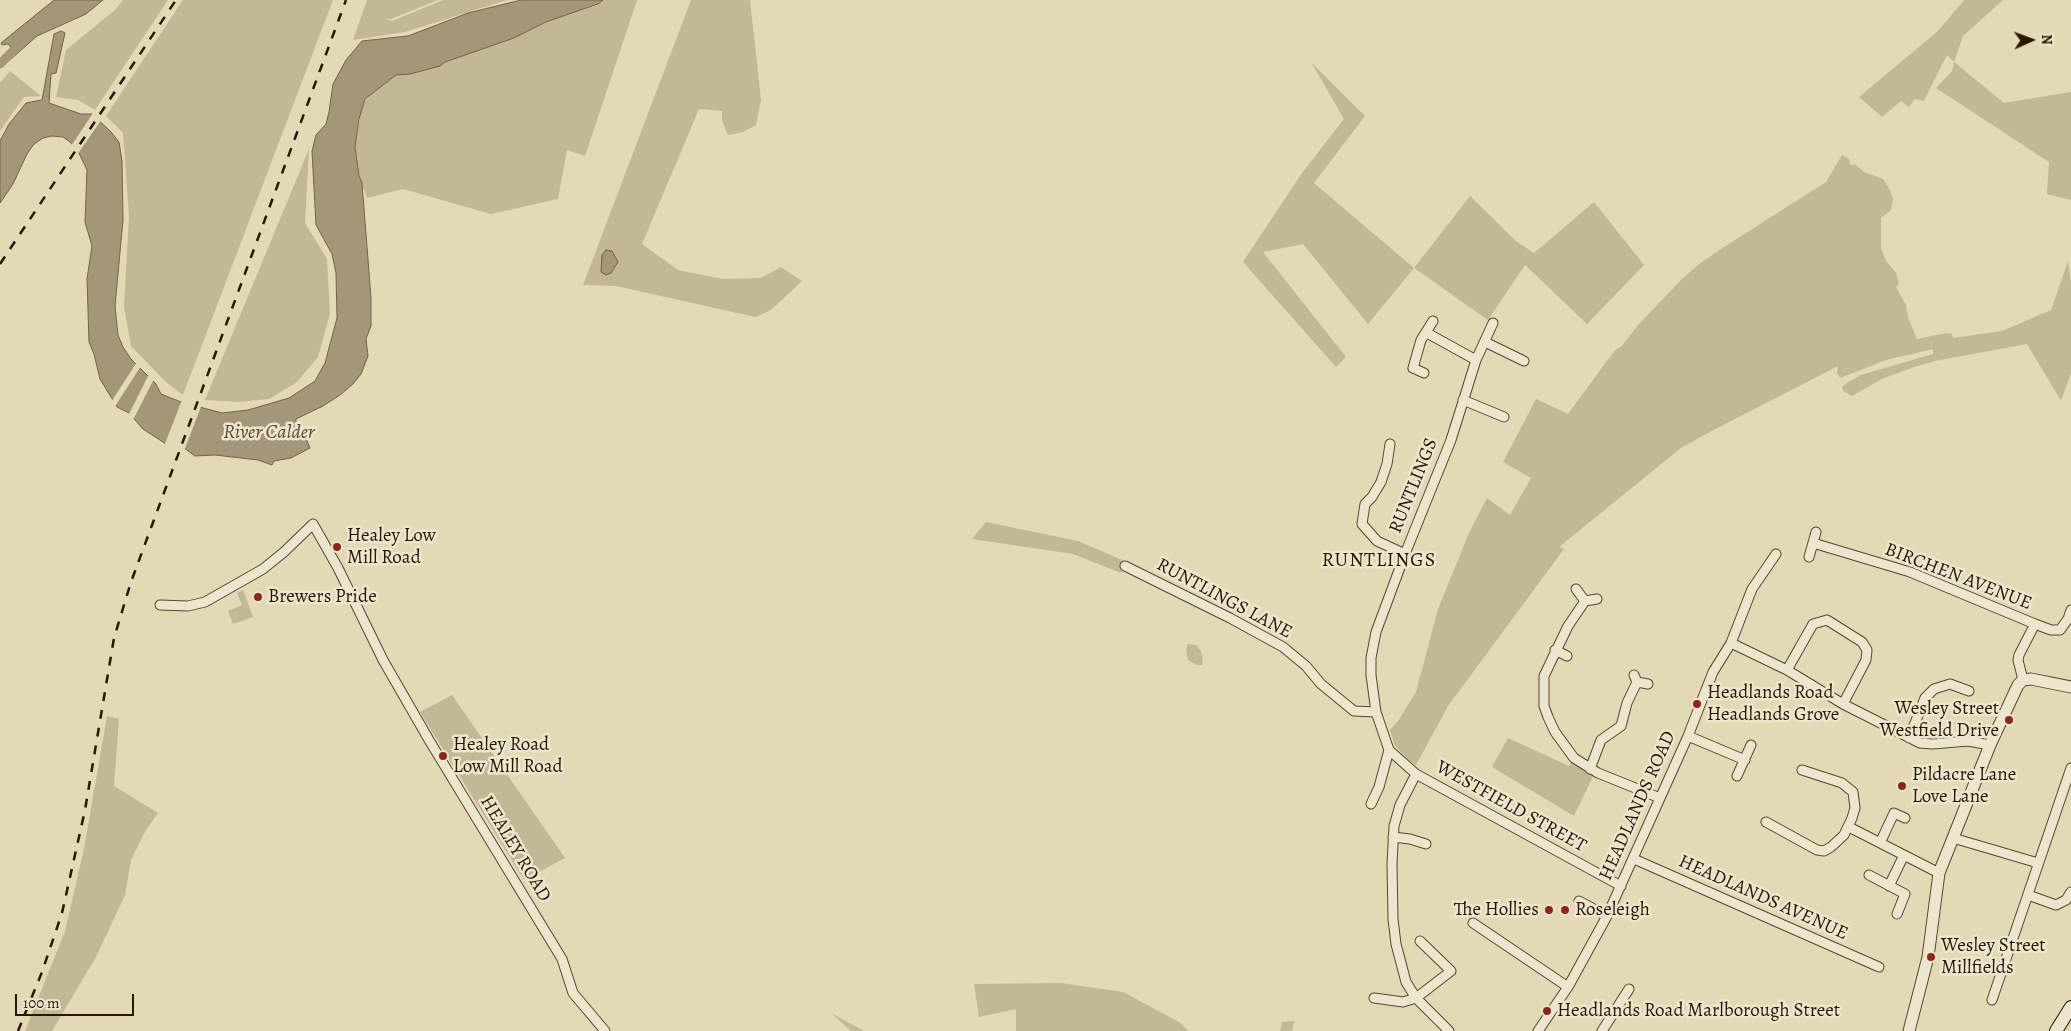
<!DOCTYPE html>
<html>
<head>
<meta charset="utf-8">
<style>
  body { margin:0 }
  #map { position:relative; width:2071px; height:1031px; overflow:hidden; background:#e2d9b5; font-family:Alegreya,serif }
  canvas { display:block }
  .north { position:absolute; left:2006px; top:15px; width:50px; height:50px; -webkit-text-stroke:4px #ece6cf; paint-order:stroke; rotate:88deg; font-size:14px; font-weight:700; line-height:20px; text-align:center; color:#2b1501 }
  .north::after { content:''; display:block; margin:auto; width:18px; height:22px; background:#2b1501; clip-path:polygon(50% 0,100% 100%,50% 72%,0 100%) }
  .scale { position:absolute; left:15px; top:994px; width:119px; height:22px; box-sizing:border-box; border:2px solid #2b1501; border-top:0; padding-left:6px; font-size:15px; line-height:18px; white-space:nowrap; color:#2b1501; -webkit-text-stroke:4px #ece6cf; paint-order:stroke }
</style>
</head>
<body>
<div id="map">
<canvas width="2071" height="1031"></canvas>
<div class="north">N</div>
<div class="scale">100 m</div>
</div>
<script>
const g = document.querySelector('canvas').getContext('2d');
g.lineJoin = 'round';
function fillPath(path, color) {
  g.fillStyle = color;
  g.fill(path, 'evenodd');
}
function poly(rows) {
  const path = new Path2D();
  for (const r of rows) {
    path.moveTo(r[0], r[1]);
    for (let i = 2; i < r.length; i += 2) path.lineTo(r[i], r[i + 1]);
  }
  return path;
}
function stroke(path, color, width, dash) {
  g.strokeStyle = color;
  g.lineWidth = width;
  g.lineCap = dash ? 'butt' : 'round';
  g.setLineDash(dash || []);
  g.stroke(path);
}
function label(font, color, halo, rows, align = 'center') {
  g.font = font + ' Alegreya,serif';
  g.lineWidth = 5;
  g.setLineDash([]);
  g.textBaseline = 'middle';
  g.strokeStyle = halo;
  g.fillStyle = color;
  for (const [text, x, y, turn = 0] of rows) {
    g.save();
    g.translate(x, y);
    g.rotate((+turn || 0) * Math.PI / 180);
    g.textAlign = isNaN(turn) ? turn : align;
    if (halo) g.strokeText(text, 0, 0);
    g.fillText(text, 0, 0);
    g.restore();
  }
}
fillPath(poly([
  [123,0,168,0,95,110,78,100,56,97,66,50,115,10],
  [183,0,333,0,183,395,166,382,131,346,124,307,129,216,123,133,106,116],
  [367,0,438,0,391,19,384,18,392,21,443,0,507,0,405,32,353,40],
  [603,0,637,0,585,156,567,150,558,199,491,214,403,189,367,198,359,176,355,147,362,105,370,95,396,75,410,74,440,66,444,62,514,38,546,22,598,5],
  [691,0,750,0,761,100,756,125,743,132,728,135,722,121,722,111,699,109,642,244,678,270,723,279,761,278,781,267,802,281,771,310,755,317,616,286,583,285],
  [1964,0,2003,0,1963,36,1954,62,2004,103,2071,92,2071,200,2047,194,2049,162,1936,88,1952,71,1954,62,1947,55,1924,101,1915,99,1909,107,1901,101,1882,117,1859,97,1938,31],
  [1311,62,1365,116,1314,183,1414,268,1470,196,1516,241,1534,253,1594,202,1644,265,1587,324,1525,265,1488,320,1414,268,1368,324,1303,244,1263,252,1346,357,1336,367,1243,262,1302,173,1344,119],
  [10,71,41,96,24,97,0,131,0,83],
  [309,149,305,223,327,259,330,314,318,357,297,382,269,399,239,402,205,400],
  [1842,155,1849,159,1851,165,1855,164,1864,172,1883,179,1890,190,1893,200,1891,210,1881,218,1881,248,1886,261,1896,273,1899,284,1896,287,1906,305,1908,317,1917,339,1946,333,1952,334,1953,338,2002,331,2051,310,2068,261,2071,283,2071,373,2061,401,2027,344,1935,361,1914,367,1882,379,1852,396,1843,391,1842,387,1847,383,1861,375,1933,354,1933,349,1886,360,1840,378,1837,372,1838,366,1704,435,1681,448,1559,547,1564,549,1448,706,1416,765,1410,761,1395,746,1390,730,1398,721,1416,692,1438,609,1469,533,1487,498,1510,515,1531,478,1503,462,1536,399,1568,414,1615,350,1621,347,1638,325,1682,279,1699,264,1724,247,1826,182],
  [986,522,1078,541,1127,562,1121,573,1073,554,972,539],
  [243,590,253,617,233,624,228,611,242,605,237,593],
  [1188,644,1196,645,1201,651,1203,662,1202,665,1197,665,1188,660,1186,649],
  [452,695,565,858,524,880,420,712],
  [107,716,119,719,114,786,158,813,146,830,131,860,125,895,96,957,52,1031,25,1031,65,931,84,849],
  [1508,738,1569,766,1574,758,1595,772,1574,816,1492,767],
  [1061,983,1123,992,1179,1022,1189,1031,1016,1031,1016,1009,979,1017,974,984],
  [831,1013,864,1031,851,1031],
  [1294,1021,1292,1031,1280,1031,1282,1022]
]), '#c3b896');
const water = poly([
  [54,0,103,0,86,14,37,36,11,59,7,54,11,49,10,46,8,44,2,45,1,43,54,0],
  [521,0,603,0,598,4,546,22,514,38,445,62,440,66,410,74,396,75,365,99,359,119,355,147,359,176,362,183,371,298,371,326,366,339,368,356,361,374,353,384,340,395,323,406,296,419,296,422,301,427,310,448,291,458,274,461,272,465,258,460,215,455,195,456,184,448,166,444,143,429,129,413,117,407,100,379,94,354,89,342,87,279,92,246,85,222,87,170,78,151,70,142,63,137,52,136,43,138,34,144,27,154,13,184,0,203,0,141,9,124,26,103,42,100,54,34,61,31,65,33,56,73,51,74,49,103,81,114,92,114,111,132,119,142,122,161,123,220,115,306,118,335,123,347,131,359,156,384,161,394,181,402,222,413,248,410,289,398,315,381,325,363,337,318,336,273,332,254,316,225,312,151,316,135,326,124,329,112,333,84,346,60,362,41,408,36,468,13,521,0],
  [606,250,612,251,618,262,611,273,606,275,601,272,602,255,606,250]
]);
fillPath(water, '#a49678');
stroke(water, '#746248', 1);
fillPath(poly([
  [93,113,102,119,77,155,71,146],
  [137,362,141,366,114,408,111,402],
  [149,374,154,379,133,420,128,416],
  [182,400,202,404,184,451,164,446]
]), '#e2d9b5');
stroke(poly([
  [0,64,15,49]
]), '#a49678', 9);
const minor = poly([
  [1493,323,1476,360,1451,440,1405,554,1376,632,1371,658,1371,675,1376,712,1389,750,1416,774,1621,886],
  [1427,333,1476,360],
  [1485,342,1524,361],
  [1424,373,1413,368,1421,340,1433,321],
  [1463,400,1504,417],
  [1390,444,1387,464,1381,482,1372,497,1365,504,1362,524,1377,541,1405,554],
  [1813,543,1910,572,2035,624,2019,655,2018,660,2023,680],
  [1809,557,1816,532],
  [1125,566,1230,618,1283,647,1306,666,1321,684,1354,711,1376,712],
  [1576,589,1585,601,1597,599],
  [1585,601,1568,626,1544,676,1544,706,1548,717,1555,732,1574,758,1598,773,1660,798],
  [160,605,188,606,205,602,263,569,284,552,313,524,338,568,383,660,429,740,562,959,573,993,605,1031],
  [2035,624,2051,630,2060,630,2068,619,2071,610],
  [1731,643,1787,670,1843,704,1920,743,1933,744,1968,741,1990,745],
  [1555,650,1567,656],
  [1787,670,1813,624,1827,620,1862,642,1867,650,1866,660,1843,704],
  [1634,675,1637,682,1648,684],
  [1688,736,1745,760],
  [1909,738,1925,698,1934,689,1950,684,1969,691],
  [1590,769,1601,740,1621,726,1627,703,1637,682],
  [1416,774,1400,805,1394,826,1392,864,1393,919,1396,944,1406,982,1416,998,1449,1031],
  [1737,776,1751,745],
  [1371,804,1379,787,1389,750],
  [1766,822,1817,850,1824,851,1831,847,1844,835,1852,818,1855,808,1853,792,1842,783,1802,770],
  [1849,827,1939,873],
  [1393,837,1410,839,1426,844],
  [1953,838,2038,863],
  [1880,843,1894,813,1905,818],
  [1634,859,1879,967],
  [1869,875,1905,894,1897,914],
  [1889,886,1904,855],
  [2028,895,2056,905,2066,900,2071,892],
  [1579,901,1607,916],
  [1473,923,1568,987],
  [1374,998,1403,1002,1416,998,1451,971,1420,941],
  [1992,1000,2071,768],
  [1538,1031,1568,987,1607,916,1688,736,1713,672,1731,643,1752,589,1776,554],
  [1602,1031,1629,989]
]);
const tertiary = poly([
  [1909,1031,1928,957,1939,873,1990,745,2018,685,2023,680,2031,679,2071,687]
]);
const secondary = poly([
  [2056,1031,2071,1007]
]);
stroke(minor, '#59462e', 11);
stroke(tertiary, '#59462e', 13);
stroke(secondary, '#2b1501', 14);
stroke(minor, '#ece6cf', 9);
stroke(tertiary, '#ece6cf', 11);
stroke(secondary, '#ece6cf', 12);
stroke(poly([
  [0,264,176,0],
  [18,1031,42,972,62,913,85,810,114,638,131,582,346,0]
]), '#2b1501', 2.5, [9, 9]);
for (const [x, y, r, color] of [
  [337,547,5,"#8f2418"],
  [258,597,5,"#8f2418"],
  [1697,704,5,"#8f2418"],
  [2009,720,5,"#8f2418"],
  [443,756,5,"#8f2418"],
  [1902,786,5,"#8f2418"],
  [1549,910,5,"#8f2418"],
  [1565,910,5,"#8f2418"],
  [1931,957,5,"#8f2418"],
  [1547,1011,5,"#8f2418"]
]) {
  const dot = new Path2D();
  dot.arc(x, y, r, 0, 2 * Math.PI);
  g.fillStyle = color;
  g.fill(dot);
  stroke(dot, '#ece6cf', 2);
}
label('19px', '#2b1501', '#ece6cf', [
  ["RUNTLINGS",1414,486,-68],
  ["BIRCHEN AVENUE",1958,577,21],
  ["RUNTLINGS LANE",1224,599,28],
  ["HEADLANDS ROAD",1638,806,-66],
  ["WESTFIELD STREET",1511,807,29],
  ["HEALEY ROAD",515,849,59],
  ["HEADLANDS AVENUE",1763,898,24]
]);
label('19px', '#2b1501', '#ece6cf', [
  ["Healey Low",347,536],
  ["Mill Road",347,558],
  ["Brewers Pride",268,597],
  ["Headlands Road",1707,693],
  ["Headlands Grove",1707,715],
  ["Wesley Street",1999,709,"right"],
  ["Westfield Drive",1999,731,"right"],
  ["Healey Road",453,745],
  ["Low Mill Road",453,767],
  ["Pildacre Lane",1912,775],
  ["Love Lane",1912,797],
  ["The Hollies",1539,910,"right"],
  ["Roseleigh",1575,910],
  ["Wesley Street",1941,946],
  ["Millfields",1941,968],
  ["Headlands Road Marlborough Street",1557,1011]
], 'left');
label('italic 20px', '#5b4931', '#ece6cf', [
  ["River Calder",269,433]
]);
g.letterSpacing = '1px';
label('20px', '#2b1501', '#ece6cf', [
  ["RUNTLINGS",1379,561]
]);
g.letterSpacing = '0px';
</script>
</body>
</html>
